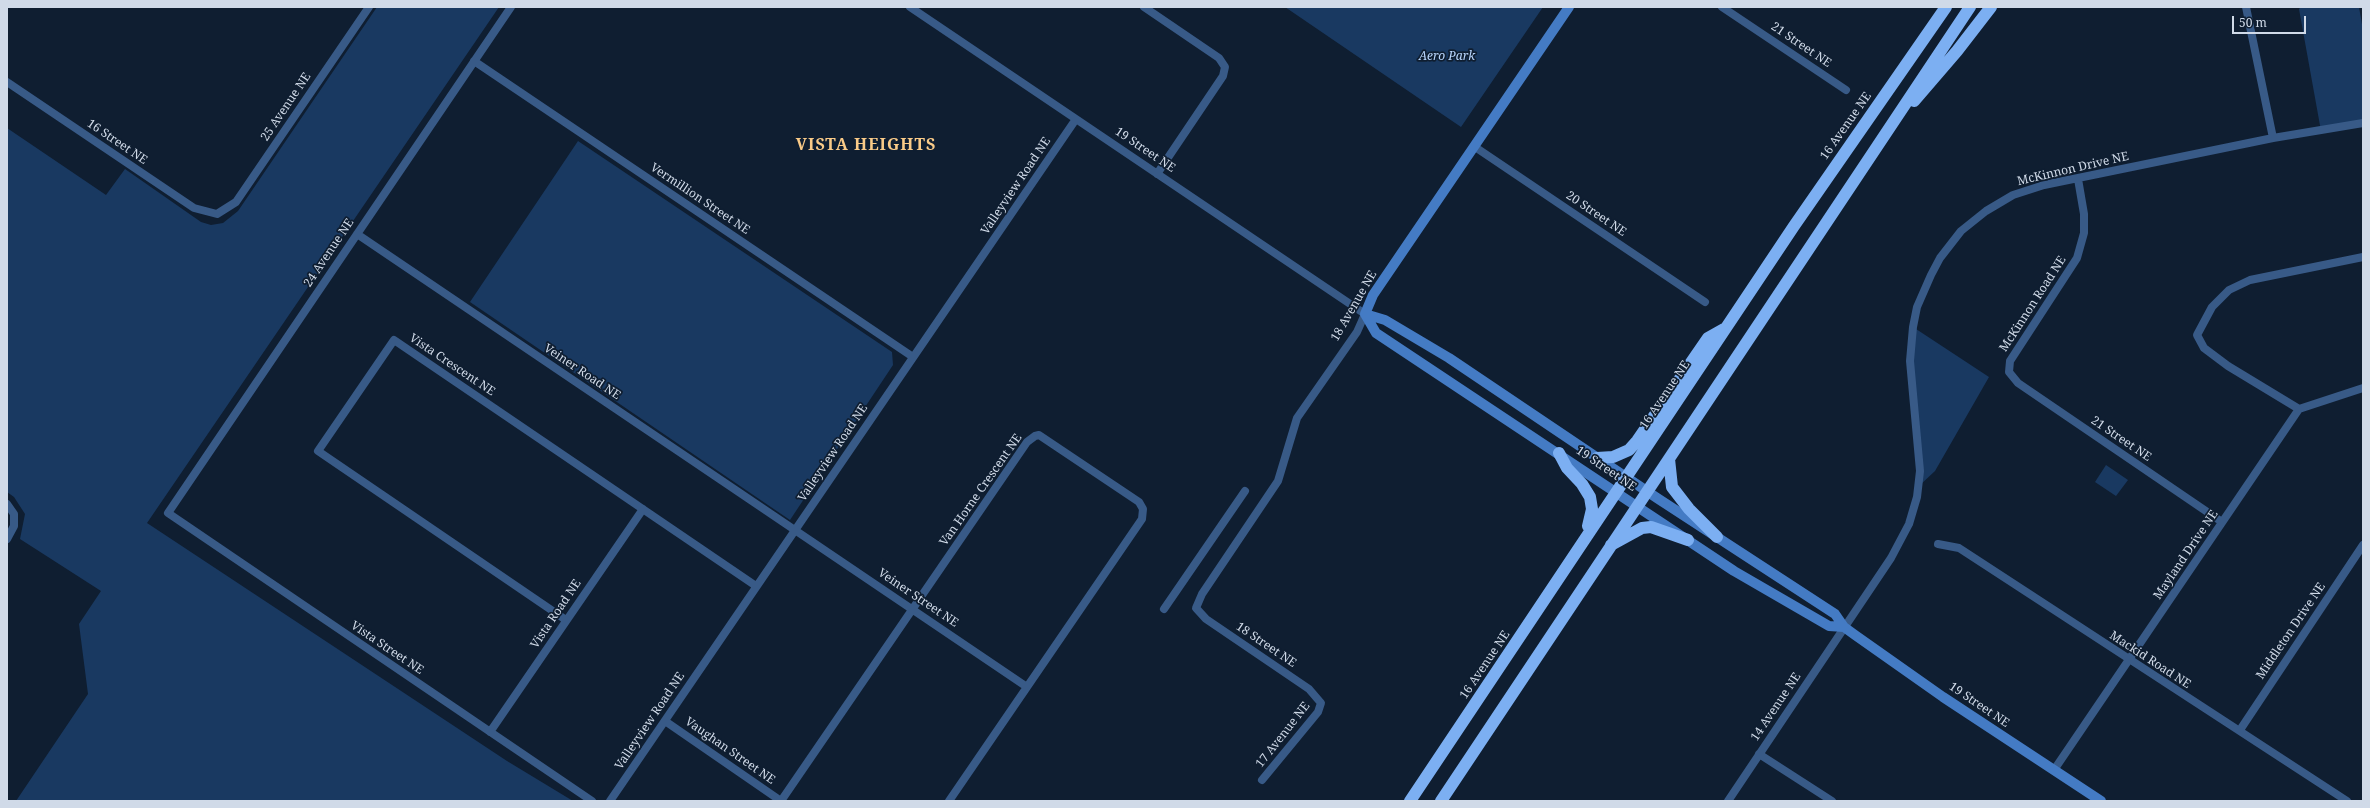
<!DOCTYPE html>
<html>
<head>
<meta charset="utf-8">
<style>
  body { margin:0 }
  #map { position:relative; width:2370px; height:808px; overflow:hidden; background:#0f1e31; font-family:"Noto Serif",serif }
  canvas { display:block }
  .frame { position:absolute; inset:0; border:8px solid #d0dae8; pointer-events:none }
  .scale { position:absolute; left:2232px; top:16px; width:74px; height:18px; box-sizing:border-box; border:2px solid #d0dae8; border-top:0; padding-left:5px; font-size:12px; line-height:14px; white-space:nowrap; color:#d0dae8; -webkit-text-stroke:3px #0f1e31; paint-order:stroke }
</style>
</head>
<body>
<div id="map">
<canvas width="2370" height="808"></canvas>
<div class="frame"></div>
<div class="scale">50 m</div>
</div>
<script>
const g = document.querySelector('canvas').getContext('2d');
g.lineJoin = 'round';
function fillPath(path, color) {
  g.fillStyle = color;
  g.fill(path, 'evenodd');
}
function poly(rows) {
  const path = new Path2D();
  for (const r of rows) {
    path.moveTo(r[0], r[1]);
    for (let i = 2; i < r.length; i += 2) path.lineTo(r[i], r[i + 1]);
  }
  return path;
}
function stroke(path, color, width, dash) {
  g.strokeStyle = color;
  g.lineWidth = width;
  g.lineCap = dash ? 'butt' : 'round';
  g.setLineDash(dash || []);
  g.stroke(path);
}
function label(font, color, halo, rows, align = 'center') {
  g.font = font + ' "Noto Serif",serif';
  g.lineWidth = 3.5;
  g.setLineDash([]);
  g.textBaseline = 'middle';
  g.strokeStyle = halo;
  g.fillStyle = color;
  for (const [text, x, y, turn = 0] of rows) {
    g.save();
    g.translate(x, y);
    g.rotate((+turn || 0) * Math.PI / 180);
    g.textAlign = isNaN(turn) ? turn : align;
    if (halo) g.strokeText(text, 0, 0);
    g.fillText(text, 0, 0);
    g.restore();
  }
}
fillPath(poly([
  [377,7,499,7,147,523,507,761,573,801,16,801,88,694,79,624,101,591,20,539,25,514,14,497,7,492,7,128,106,195,125,169,201,222,211,225,223,223,238,211],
  [1285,7,1543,7,1461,127],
  [2301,7,2359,7,2363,30,2363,123,2321,131,2299,9],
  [578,141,892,352,893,365,790,520,470,302],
  [1913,327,1989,377,1935,471,1919,486,1913,397],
  [2106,465,2128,480,2116,496,2095,482]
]), '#193961');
stroke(poly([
  [511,7,168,513,592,801],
  [910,7,1365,314,1357,332,1297,418,1278,481,1202,594,1196,608,1206,619,1309,689,1321,703,1318,712,1262,780],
  [1144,7,1219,58,1225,67,1223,76,1157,174],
  [1722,7,1846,90],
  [2246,7,2273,138],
  [474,61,913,357],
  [7,82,194,208,217,214,236,202,369,7],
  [1475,147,1705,302],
  [2078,179,2084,214,2084,233,2077,258,2010,361,2009,372,2018,383,2222,522],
  [357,234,1027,687],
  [2299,409,2228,366,2204,348,2197,335,2212,307,2229,290,2250,280,2363,257],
  [7,504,14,514,14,526,7,539],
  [1938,544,1959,548,2347,801],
  [1164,609,1245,491],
  [566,620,318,451,394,340,756,586],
  [665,721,781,801],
  [2240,730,2363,545],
  [490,732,643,509],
  [1759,754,1832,801],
  [2054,770,2299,409,2363,388],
  [610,801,1076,119],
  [781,801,1027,442,1035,436,1039,435,1139,502,1143,509,1142,519,949,801],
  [1728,801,1891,558,1909,524,1917,497,1920,471,1910,361,1913,327,1917,307,1931,275,1940,258,1961,231,1986,211,2013,195,2044,185,2273,138,2363,123]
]), '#385a87', 8);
stroke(poly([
  [1365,314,1385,320,1449,358,1657,498,1835,614,1844,627,1855,635,1943,697,2101,801],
  [1365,314,1376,333,1734,571,1829,626,1844,627],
  [1365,314,1373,295,1569,7]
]), '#447bc4', 10);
stroke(poly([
  [1914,101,1957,51,1991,7],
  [1559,453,1567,468,1582,484,1590,497,1592,509,1588,526],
  [1597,458,1613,457,1629,450,1637,441,1708,338,1724,329],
  [1669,459,1672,487,1689,509,1717,537],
  [1611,545,1642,528,1651,527,1688,540],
  [1410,801,1794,226,1946,7],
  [1441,801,1970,7]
]), '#7caff2', 12);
label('12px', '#d0dae8', '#0f1e31', [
  ["21 Street NE",1801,45,34],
  ["25 Avenue NE",286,107,-56],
  ["16 Avenue NE",1846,126,-55],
  ["16 Street NE",117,142,34],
  ["19 Street NE",1145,150,34],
  ["McKinnon Drive NE",2073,169,-13],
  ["Valleyview Road NE",1016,186,-56],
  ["Vermillion Street NE",700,199,34],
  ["20 Street NE",1596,214,34],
  ["24 Avenue NE",329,253,-56],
  ["McKinnon Road NE",2033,304,-57],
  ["18 Avenue NE",1354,306,-60],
  ["Vista Crescent NE",452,365,34],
  ["Veiner Road NE",582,372,34],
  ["16 Avenue NE",1665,395,-56],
  ["21 Street NE",2121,439,34],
  ["Valleyview Road NE",833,453,-56],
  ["19 Street NE",1606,469,34],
  ["Van Horne Crescent NE",981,490,-55],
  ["Mayland Drive NE",2186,555,-56],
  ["Veiner Street NE",918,598,34],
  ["Vista Road NE",556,614,-56],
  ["Middleton Drive NE",2291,631,-56],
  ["18 Street NE",1266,645,34],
  ["Vista Street NE",387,648,34],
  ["Mackid Road NE",2150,660,33],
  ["16 Avenue NE",1485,665,-56],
  ["19 Street NE",1979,705,34],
  ["14 Avenue NE",1776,707,-56],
  ["Valleyview Road NE",650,721,-56],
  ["17 Avenue NE",1283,735,-52],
  ["Vaughan Street NE",730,751,35]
]);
label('italic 12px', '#b9d6fd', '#0f1e31', [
  ["Aero Park",1447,57]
]);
g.letterSpacing = '1px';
label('bold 16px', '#facb88', '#0f1e31', [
  ["VISTA HEIGHTS",866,145]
]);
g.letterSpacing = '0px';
</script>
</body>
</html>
